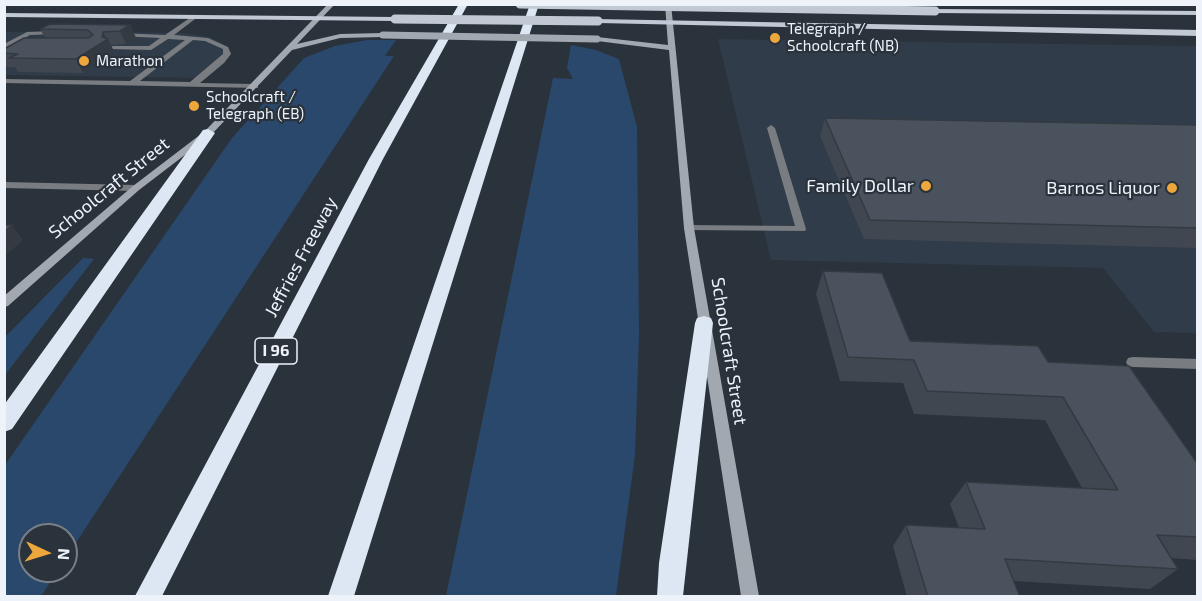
<!DOCTYPE html>
<html>
<head>
<meta charset="utf-8">
<style>
  body { margin:0 }
  #map { position:relative; width:1202px; height:601px; overflow:hidden; background:#2a323b; font-family:"Exo 2",sans-serif }
  canvas { display:block }
  .frame { position:absolute; inset:0; border:6px solid #eef3fa; pointer-events:none }
  .north { position:absolute; left:18px; top:523px; width:60px; height:60px; box-sizing:border-box; background:#2a323b; border:2px solid #787f87; border-radius:50%; rotate:94deg; font-size:16px; font-weight:700; line-height:24px; text-align:center; color:#eef3fa }
  .north::after { content:''; display:block; margin:auto; width:21px; height:27px; background:#eea73d; clip-path:polygon(50% 0,100% 100%,50% 72%,0 100%) }
</style>
</head>
<body>
<div id="map">
<canvas width="1202" height="601"></canvas>
<div class="frame"></div>
<div class="north">N</div>
</div>
<script>
const g = document.querySelector('canvas').getContext('2d');
g.lineJoin = 'round';
function fillPath(path, color) {
  g.fillStyle = color;
  g.fill(path, 'evenodd');
}
function poly(rows) {
  const path = new Path2D();
  for (const r of rows) {
    path.moveTo(r[0], r[1]);
    for (let i = 2; i < r.length; i += 2) path.lineTo(r[i], r[i + 1]);
  }
  return path;
}
function stroke(path, color, width, dash) {
  g.strokeStyle = color;
  g.lineWidth = width;
  g.lineCap = dash ? 'butt' : 'round';
  g.setLineDash(dash || []);
  g.stroke(path);
}
function label(font, color, halo, rows, align = 'center') {
  g.font = font + ' "Exo 2",sans-serif';
  g.lineWidth = 4.5;
  g.setLineDash([]);
  g.textBaseline = 'middle';
  g.strokeStyle = halo;
  g.fillStyle = color;
  for (const [text, x, y, turn = 0] of rows) {
    g.save();
    g.translate(x, y);
    g.rotate((+turn || 0) * Math.PI / 180);
    g.textAlign = isNaN(turn) ? turn : align;
    if (halo) g.strokeText(text, 0, 0);
    g.fillText(text, 0, 0);
    g.restore();
  }
}
fillPath(poly([
  [53,31,180,33,210,37,223,44,226,56,201,78,5,75,5,32],
  [718,39,1197,46,1197,333,1154,332,1103,268,771,260]
]), '#303c4a');
fillPath(poly([
  [367,40,396,40,385,56,394,56,66,558,66,535,30,535,30,571,58,571,41,596,5,596,5,465,232,138,304,58,335,46],
  [571,45,596,50,619,59,637,127,639,336,635,455,616,596,446,596,553,78,573,79,567,68],
  [83,258,94,259,5,375,5,337]
]), '#2a486b');
fillPath(poly([
  [194,15,199,16,174,35,208,38,228,47,231,54,224,63,200,83,255,84,258,84,258,88,4,83,4,79,130,81,185,40,168,39,151,50,111,49,111,47,113,46,149,46,160,38,119,36,117,35,117,33,165,35,194,15],
  [193,40,205,41,223,49,223,54,190,82,140,81,193,40],
  [57,31,60,33,59,34,30,35,4,49,4,44,27,32,57,31],
  [771,125,775,128,806,229,805,231,685,230,684,228,685,226,689,225,795,226,767,128,771,125],
  [1133,357,1198,359,1198,369,1133,367,1128,366,1126,362,1128,358,1133,357]
]), '#797d82');
fillPath(poly([
  [4,182,136,185,141,188,136,191,4,188,4,182]
]), '#797d82');
fillPath(poly([
  [328,4,335,4,297,44,340,34,383,33,386,35,383,37,340,38,292,50,211,135,139,190,8,306,4,307,4,296,133,186,205,131,328,4],
  [665,4,671,4,694,228,759,596,741,596,684,228,669,50,597,41,594,39,597,37,668,45,665,4]
]), '#a1a8b0');
fillPath(poly([
  [935,9,1198,11,1198,15,932,13,931,11,935,9],
  [4,13,395,17,399,19,395,21,4,17,4,13],
  [595,19,1198,30,1198,36,598,23,595,23,595,19]
]), '#c1c9d4');
fillPath(poly([
  [459,4,468,4,383,159,162,596,135,596,369,159,459,4],
  [530,4,539,4,354,596,328,596,530,4],
  [208,129,215,133,12,429,4,432,4,405,203,130,208,129],
  [704,316,711,318,713,323,683,596,657,596,659,563,695,323,697,318,704,316]
]), '#dde7f4');
stroke(poly([
  [383,35,597,39]
]), '#a1a8b0', 7);
stroke(poly([
  [520,4,935,11],
  [395,19,598,21]
]), '#c1c9d4', 9);
fillPath(poly([
  [130,25,136,38,126,44,111,45,114,52,83,73,18,72,15,67,6,67,4,65,4,49,45,38,40,29],
  [825,118,1197,125,1197,248,864,239,820,136],
  [823,271,910,341,1048,362,1197,463,1197,560,1171,558,1178,569,1150,589,1014,581,1020,597,907,597,893,546,906,525,959,528,950,504,966,482,1082,488,1045,420,914,414,903,383,840,381,816,294]
]), '#404750');
fillPath(poly([
  [130,25,136,38,126,44,120,31],
  [103,32,107,40,108,39,114,52,83,73,76,59,102,37],
  [12,225,23,240,4,257,4,226]
]), '#343a41');
const building = poly([
  [50,24,130,25,120,31,103,32,102,37,108,39,76,59,9,58,18,54,4,53,4,49,24,38,88,38,93,35,88,30,40,29,50,24],
  [825,118,1197,125,1197,228,870,220,825,118],
  [4,225,12,225,4,232,4,225],
  [823,271,882,273,910,341,1038,346,1048,362,1129,366,1197,463,1197,537,1157,535,1178,569,1005,559,1020,597,928,597,906,525,985,529,966,482,1118,490,1063,397,927,391,914,360,848,357,823,271]
]);
fillPath(building, '#4a535d');
stroke(building, '#343a41', 1.5);
for (const [x, y, r, color] of [
  [775,38,6,"#eea73d"],
  [84,61,6,"#eea73d"],
  [194,106,6,"#eea73d"],
  [926,186,6,"#eea73d"],
  [1172,188,6,"#eea73d"]
]) {
  const dot = new Path2D();
  dot.arc(x, y, r, 0, 2 * Math.PI);
  g.fillStyle = color;
  g.fill(dot);
  stroke(dot, '#2a323b', 2);
}
label('15px', '#eef3fa', '#2a323b', [
  ["Telegraph /",787,29],
  ["Schoolcraft (NB)",787,46],
  ["Marathon",96,61],
  ["Schoolcraft /",206,97],
  ["Telegraph (EB)",206,114]
], 'left');
for (const [x, y, w] of [
  [276,351,42]
]) {
  const box = new Path2D();
  box.roundRect(x - w / 2, y - 13, w, 26, 4.5);
  g.fillStyle = '#2a323b';
  g.fill(box);
  stroke(box, '#eef3fa', 1.5);
}
label('bold 16px', '#eef3fa', null, [
  ["I 96",276,351]
]);
label('18px', '#eef3fa', '#2a323b', [
  ["Family Dollar",914,186],
  ["Barnos Liquor",1160,188]
], 'right');
label('18px', '#eef3fa', '#2a323b', [
  ["Schoolcraft Street",109,188,-39],
  ["Jeffries Freeway",301,257,-62],
  ["Schoolcraft Street",729,351,81]
]);
</script>
</body>
</html>
